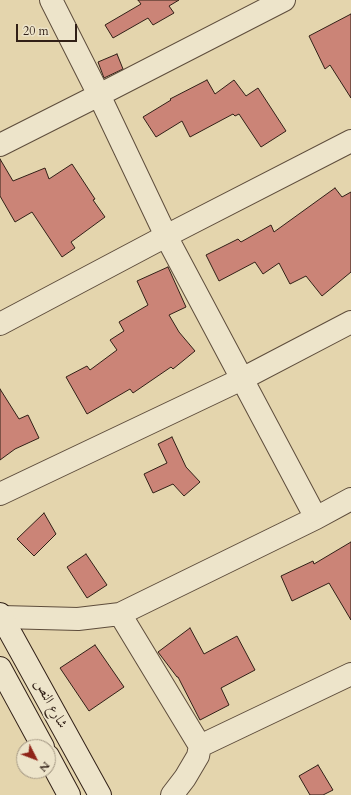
<!DOCTYPE html>
<html>
<head>
<meta charset="utf-8">
<style>
  body { margin:0 }
  #map { position:relative; width:351px; height:795px; overflow:hidden; background:#e4d5ad; font-family:Cardo,serif }
  canvas { display:block }
  .north { position:absolute; left:16px; top:739px; width:40px; height:40px; box-sizing:border-box; background:#ede4ca; border:1px solid #a29682; border-radius:50%; rotate:132deg; font-size:11px; font-weight:700; line-height:16px; text-align:center; color:#312017 }
  .north::after { content:''; display:block; margin:auto; width:14px; height:18px; background:#8f2418; clip-path:polygon(50% 0,100% 100%,50% 72%,0 100%) }
  .scale { position:absolute; left:16px; top:24px; width:61px; height:18px; box-sizing:border-box; border:2px solid #312017; border-top:0; padding-left:5px; font-size:12px; line-height:14px; white-space:nowrap; color:#312017; -webkit-text-stroke:3px #ede4ca; paint-order:stroke }
</style>
</head>
<body>
<div id="map">
<canvas width="351" height="795"></canvas>
<div class="north">N</div>
<div class="scale">20 m</div>
</div>
<script>
const g = document.querySelector('canvas').getContext('2d');
g.lineJoin = 'round';
function fillPath(path, color) {
  g.fillStyle = color;
  g.fill(path, 'evenodd');
}
function poly(rows) {
  const path = new Path2D();
  for (const r of rows) {
    path.moveTo(r[0], r[1]);
    for (let i = 2; i < r.length; i += 2) path.lineTo(r[i], r[i + 1]);
  }
  return path;
}
function stroke(path, color, width, dash) {
  g.strokeStyle = color;
  g.lineWidth = width;
  g.lineCap = dash ? 'butt' : 'round';
  g.setLineDash(dash || []);
  g.stroke(path);
}
function label(font, color, halo, rows, align = 'center') {
  g.font = font + ' Cardo,Amiri,serif';
  g.lineWidth = 3.5;
  g.setLineDash([]);
  g.textBaseline = 'middle';
  g.strokeStyle = halo;
  g.fillStyle = color;
  for (const [text, x, y, turn = 0] of rows) {
    g.save();
    g.translate(x, y);
    g.rotate((+turn || 0) * Math.PI / 180);
    g.textAlign = isNaN(turn) ? turn : align;
    if (halo) g.strokeText(text, 0, 0);
    g.fillText(text, 0, 0);
    g.restore();
  }
}
const building = poly([
  [138,0,179,0,169,6,174,13,153,25,148,18,113,38,105,25,141,4,138,0],
  [351,14,351,98,330,65,325,69,309,36,351,14],
  [117,54,123,69,104,78,98,62,117,54],
  [207,80,215,94,234,80,246,96,258,88,286,131,261,147,239,114,235,116,233,114,190,137,182,121,156,137,143,117,171,100,170,99,207,80],
  [0,159,13,181,45,168,49,179,72,164,95,199,93,200,105,217,71,242,75,248,62,257,32,212,15,222,0,196,0,159],
  [335,188,342,197,351,192,351,272,322,296,306,276,290,284,279,263,263,274,255,262,219,281,206,255,238,239,241,242,271,225,274,232,335,188],
  [168,267,186,307,169,315,179,332,195,351,173,369,171,367,133,393,130,389,87,414,66,377,87,366,90,370,117,350,110,340,124,331,119,322,148,305,137,281,168,267],
  [0,389,19,419,28,415,39,438,15,449,0,460,0,389],
  [172,437,186,467,200,482,184,496,173,484,153,493,144,474,167,463,158,444,172,437],
  [44,513,56,534,34,556,17,539,44,513],
  [351,542,351,620,329,583,292,601,281,576,313,561,314,564,351,542],
  [86,554,107,585,87,598,67,567,86,554],
  [190,628,204,654,237,636,255,670,221,688,229,705,200,720,178,677,177,677,158,652,190,628],
  [95,645,124,687,89,711,60,668,95,645],
  [318,765,333,790,323,795,310,795,299,776,318,765]
]);
fillPath(building, '#cb8477');
stroke(building, '#312017', 1);
const street = poly([
  [51,0,99,95,166,236,316,518],
  [0,145,99,95,284,0],
  [0,324,166,236,351,141],
  [0,494,242,379,351,322],
  [120,614,316,518,351,499],
  [2,617,78,619,120,614,200,746,198,756,185,778,172,795],
  [200,746,351,674]
]);
const secondary = poly([
  [0,614,100,795],
  [0,668,43,747],
  [48,756,69,795]
]);
stroke(street, '#5e4d3c', 24);
stroke(secondary, '#312017', 24);
stroke(street, '#ede4ca', 22);
stroke(secondary, '#ede4ca', 22);
label('14px', '#312017', '#ede4ca', [
  ["شارع النص",50,704,61]
]);
</script>
</body>
</html>
